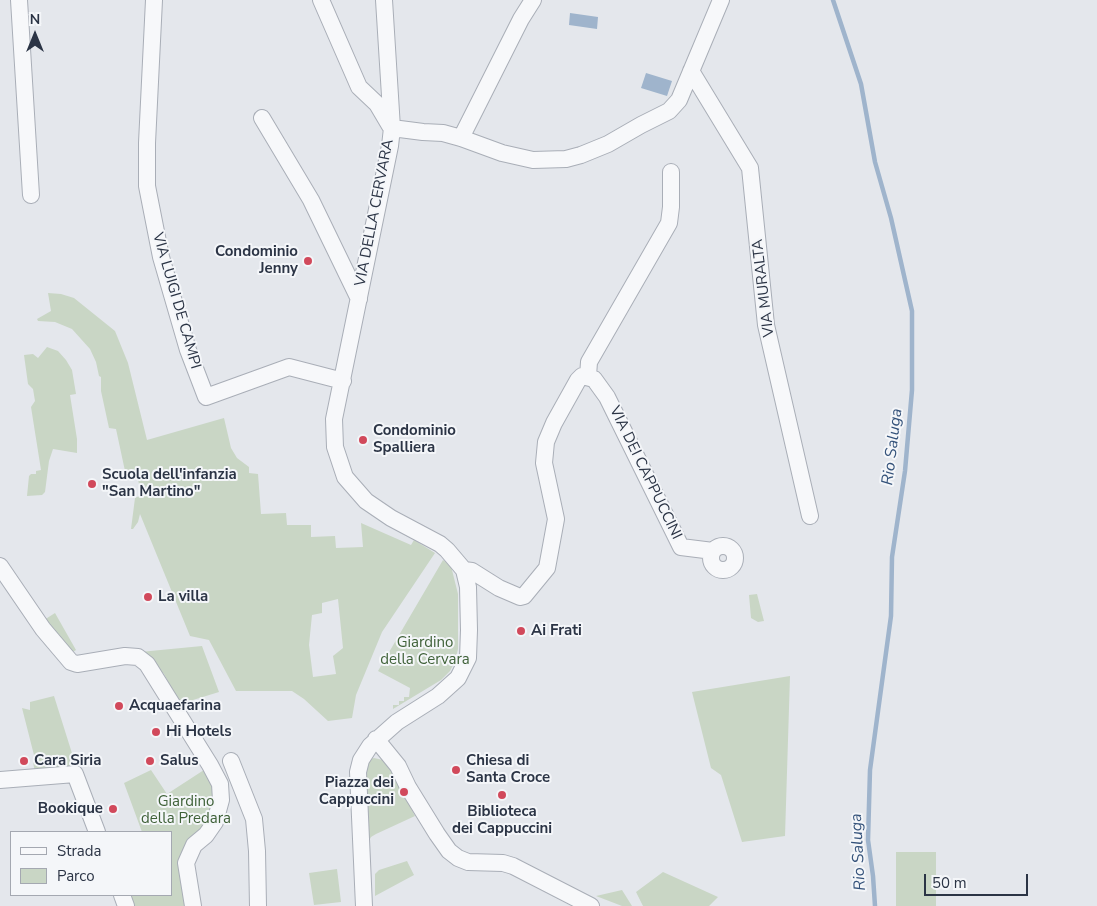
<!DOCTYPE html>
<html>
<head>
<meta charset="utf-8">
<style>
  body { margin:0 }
  #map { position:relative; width:1097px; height:906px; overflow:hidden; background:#e4e7ec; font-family:"Nunito Sans",sans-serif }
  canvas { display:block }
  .legend { position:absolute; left:10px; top:831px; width:162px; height:65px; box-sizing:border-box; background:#f4f6f9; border:1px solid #a4a8b1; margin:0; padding:6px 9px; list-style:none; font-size:15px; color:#2b3445 }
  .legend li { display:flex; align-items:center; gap:10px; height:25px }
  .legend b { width:25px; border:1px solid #a4a8b1 }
  .north { position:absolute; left:10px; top:10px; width:50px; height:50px; -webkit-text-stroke:4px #f4f6f9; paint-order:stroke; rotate:0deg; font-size:14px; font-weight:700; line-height:20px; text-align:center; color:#2b3445 }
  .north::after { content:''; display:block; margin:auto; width:18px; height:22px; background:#2b3445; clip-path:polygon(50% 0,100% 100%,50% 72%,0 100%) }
  .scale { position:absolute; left:924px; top:874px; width:104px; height:22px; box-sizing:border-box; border:2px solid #2b3445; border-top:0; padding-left:6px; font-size:15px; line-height:18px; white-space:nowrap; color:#2b3445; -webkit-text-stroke:4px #f4f6f9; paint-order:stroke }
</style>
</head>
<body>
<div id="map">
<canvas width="1097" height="906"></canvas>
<ul class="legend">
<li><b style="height:6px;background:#f7f8fa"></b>Strada</li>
<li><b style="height:14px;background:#c9d6c5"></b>Parco</li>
</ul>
<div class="north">N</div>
<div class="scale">50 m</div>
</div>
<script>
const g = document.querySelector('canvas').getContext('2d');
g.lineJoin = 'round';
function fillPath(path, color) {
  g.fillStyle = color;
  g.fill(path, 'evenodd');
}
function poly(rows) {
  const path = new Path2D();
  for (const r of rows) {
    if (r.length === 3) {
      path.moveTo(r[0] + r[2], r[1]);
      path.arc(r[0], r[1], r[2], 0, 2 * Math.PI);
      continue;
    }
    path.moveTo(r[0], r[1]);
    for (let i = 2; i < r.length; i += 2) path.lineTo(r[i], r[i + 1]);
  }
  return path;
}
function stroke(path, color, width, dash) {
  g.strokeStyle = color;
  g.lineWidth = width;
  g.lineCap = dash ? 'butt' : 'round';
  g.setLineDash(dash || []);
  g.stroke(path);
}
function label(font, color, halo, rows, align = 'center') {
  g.font = font + ' "Nunito Sans",sans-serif';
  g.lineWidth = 4;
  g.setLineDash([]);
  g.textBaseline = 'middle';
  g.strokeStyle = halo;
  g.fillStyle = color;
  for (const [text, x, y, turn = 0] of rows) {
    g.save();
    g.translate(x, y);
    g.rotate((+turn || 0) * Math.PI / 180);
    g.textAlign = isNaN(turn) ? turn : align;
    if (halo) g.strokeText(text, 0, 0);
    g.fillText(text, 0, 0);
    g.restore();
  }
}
fillPath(poly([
  [48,293,61,294,74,298,115,331,128,363,147,440,224,418,231,448,237,458,249,467,249,473,258,474,261,514,286,513,287,525,311,525,311,537,335,536,336,548,363,547,361,523,411,545,414,540,435,553,382,632,356,695,352,718,328,721,304,699,292,691,236,691,209,640,190,636,140,514,138,522,133,529,131,529,135,498,141,495,138,479,125,471,116,429,109,428,101,391,101,377,99,376,96,362,90,349,72,329,55,322,38,321,37,319,51,311],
  [338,599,343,648,333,656,336,674,313,677,309,645,312,615,322,613,322,603],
  [47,347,58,351,66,360,72,370,76,394,70,395,77,439,77,453,53,449,49,461,45,492,42,495,27,496,29,476,31,474,36,474,36,471,41,470,31,407,35,401,33,389,28,384,24,355,33,354,38,358],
  [443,560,451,566,458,594,458,649,455,661,450,671,441,680,393,709,393,705,399,705,399,701,404,701,404,697,409,697,410,688,378,671],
  [757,594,764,621,758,622,751,618,749,595],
  [55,613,76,650,73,652,61,647,44,620],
  [202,646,219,692,193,700,184,712,164,674,153,661,140,652],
  [790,676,785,836,742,842,721,775,711,768,692,692],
  [54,696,76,766,57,771,35,773,33,762,35,759,22,708,30,710,30,702],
  [374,758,383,760,391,768,415,816,376,834,371,837,368,843,365,761],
  [207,768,216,789,208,824,199,830,191,838,190,906,134,906,130,895,171,895,171,832,142,832,124,783,151,770,167,794],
  [896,852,936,852,936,906,896,906],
  [407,861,414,875,375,896,375,874,379,870],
  [337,869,341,902,314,905,309,873],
  [663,872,718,897,709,906,643,906,636,892],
  [622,890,632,906,622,906,596,896]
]), '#c9d6c5');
fillPath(poly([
  [570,13,598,17,597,29,569,25],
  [646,73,672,81,667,96,641,88]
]), '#9fb4cc');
stroke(poly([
  [833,0,861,84,875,162,891,218,912,311,912,390,905,471,892,557,891,616,870,770,868,840,873,876,875,906]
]), '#9fb4cc', 4.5);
const minor = poly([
  [19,0,31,195],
  [154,0,147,143,147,186,161,257,188,350,206,397,289,367,343,381],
  [321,0,359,87,377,104,390,126],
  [691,71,750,168,766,325,810,516],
  [262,118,311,200,359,299],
  [392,128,423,132,443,133,461,138,502,153,533,160,566,159,581,155,608,144,641,125,669,111,679,100,721,0],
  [461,138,521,19,533,0],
  [588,376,589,362,669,223,671,207,671,172],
  [723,558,12],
  [0,566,43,629,71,662,77,664,125,656,138,657,147,664,210,765,220,784,221,800,215,822,206,835,194,845,186,863,193,906],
  [464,570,472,571,499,588,520,597,524,596,547,568,556,519,544,463,546,442,554,423,578,380,582,376,594,379,607,397,681,547,713,551],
  [376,739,398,766,408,787,437,834,449,851,458,858,468,862,503,863,513,866,591,906],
  [231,761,254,819,257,851,258,906],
  [0,780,75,774,97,832],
  [122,895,126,906],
  [364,906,358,772,361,760,370,746,397,722,438,696,458,678,468,658,469,630,468,587,464,570,447,550,440,544,391,518,366,501,345,477,335,447,334,419,390,146,392,128,384,0]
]);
stroke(minor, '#a9aeb7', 18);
stroke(minor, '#f7f8fa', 16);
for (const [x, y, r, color] of [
  [308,261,5,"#d1495b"],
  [363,440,5,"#d1495b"],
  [92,484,5,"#d1495b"],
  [148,597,5,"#d1495b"],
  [521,631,5,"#d1495b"],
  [119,706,5,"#d1495b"],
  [156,732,5,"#d1495b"],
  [24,761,5,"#d1495b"],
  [150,761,5,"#d1495b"],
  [456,770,5,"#d1495b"],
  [404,792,5,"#d1495b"],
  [502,795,5,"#d1495b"],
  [113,809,5,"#d1495b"]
]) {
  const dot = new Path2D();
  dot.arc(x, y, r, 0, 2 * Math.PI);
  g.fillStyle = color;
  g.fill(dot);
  stroke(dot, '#f4f6f9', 2);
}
label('15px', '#2b3445', '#f4f6f9', [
  ["VIA DELLA CERVARA",375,213,-79],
  ["VIA MURALTA",764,288,-97],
  ["VIA LUIGI DE CAMPI",176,301,74],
  ["VIA DEI CAPPUCCINI",645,473,64]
]);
label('bold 15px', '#2b3445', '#f4f6f9', [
  ["Condominio",298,252,"right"],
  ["Jenny",298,269,"right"],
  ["Condominio",373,431],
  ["Spalliera",373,448],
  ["Scuola dell'infanzia",102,475],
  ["\"San Martino\"",102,492],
  ["La villa",158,597],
  ["Ai Frati",531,631],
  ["Acquaefarina",129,706],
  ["Hi Hotels",166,732],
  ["Cara Siria",34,761],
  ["Salus",160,761],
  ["Chiesa di",466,761],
  ["Santa Croce",466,778],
  ["Piazza dei",394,783,"right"],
  ["Cappuccini",394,800,"right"],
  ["Bookique",103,809,"right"],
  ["Biblioteca",502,812,"center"],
  ["dei Cappuccini",502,829,"center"]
], 'left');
label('15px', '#3f6138', '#f4f6f9', [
  ["Giardino",425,643],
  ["della Cervara",425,660],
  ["Giardino",186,802],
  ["della Predara",186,819]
]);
label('italic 16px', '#34527a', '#f4f6f9', [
  ["Rio Saluga",893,447,-83],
  ["Rio Saluga",859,852,-93]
]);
</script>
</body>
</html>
